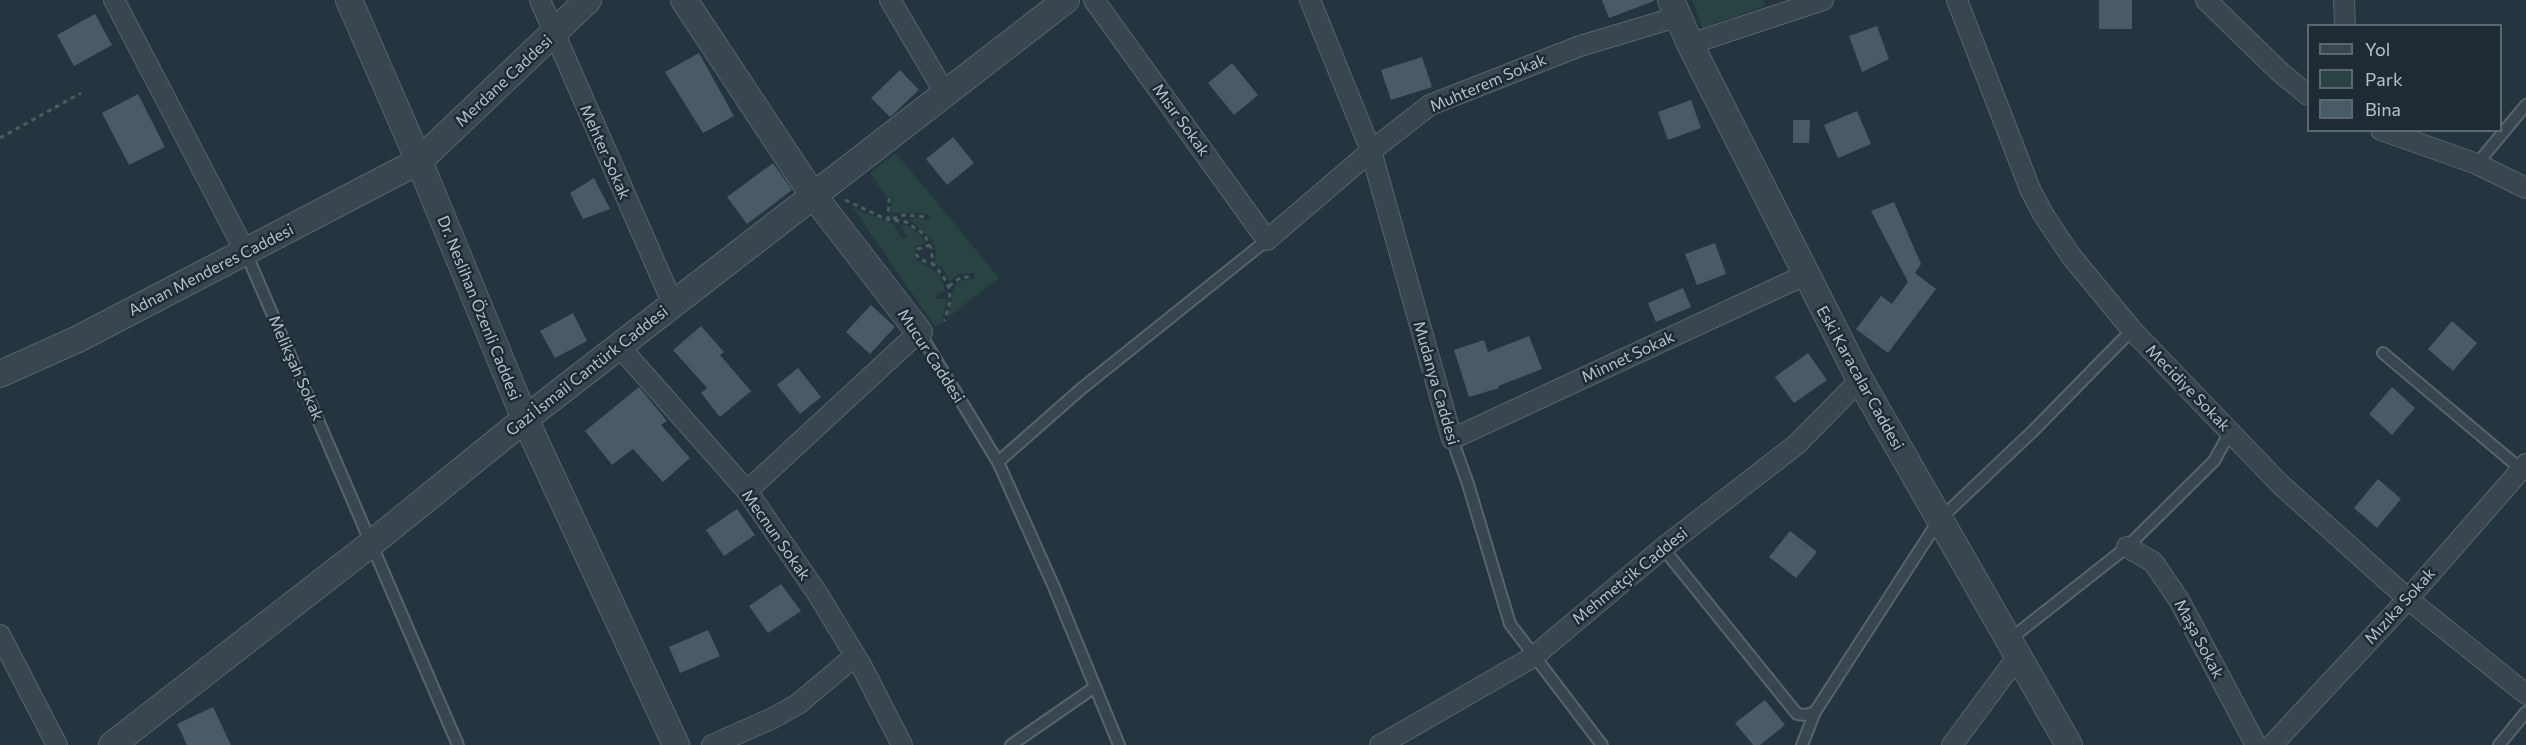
<!DOCTYPE html>
<html>
<head>
<meta charset="utf-8">
<style>
  body { margin:0 }
  #map { position:relative; width:2526px; height:745px; overflow:hidden; background:#253540; font-family:Commissioner,sans-serif }
  canvas { display:block }
  .legend { position:absolute; left:2307px; top:24px; width:195px; height:108px; box-sizing:border-box; background:#1e2b35; border:2px solid #5b6771; margin:0; padding:8px 10px; list-style:none; font-size:18px; color:#b6c1cb }
  .legend li { display:flex; align-items:center; gap:12px; height:30px }
  .legend b { width:30px; border:2px solid #5b6771 }
</style>
</head>
<body>
<div id="map">
<canvas width="2526" height="745"></canvas>
<ul class="legend">
<li><b style="height:8px;background:#394650"></b>Yol</li>
<li><b style="height:16px;background:#284342"></b>Park</li>
<li><b style="height:16px;background:#495b66"></b>Bina</li>
</ul>
</div>
<script>
const g = document.querySelector('canvas').getContext('2d');
g.lineJoin = 'round';
function fillPath(path, color) {
  g.fillStyle = color;
  g.fill(path, 'evenodd');
}
function poly(rows) {
  const path = new Path2D();
  for (const r of rows) {
    path.moveTo(r[0], r[1]);
    for (let i = 2; i < r.length; i += 2) path.lineTo(r[i], r[i + 1]);
  }
  return path;
}
function stroke(path, color, width, dash) {
  g.strokeStyle = color;
  g.lineWidth = width;
  g.lineCap = dash ? 'butt' : 'round';
  g.setLineDash(dash || []);
  g.stroke(path);
}
function label(font, color, halo, rows, align = 'center') {
  g.font = font + ' Commissioner,sans-serif';
  g.lineWidth = 5;
  g.setLineDash([]);
  g.textBaseline = 'middle';
  g.strokeStyle = halo;
  g.fillStyle = color;
  for (const [text, x, y, turn = 0] of rows) {
    g.save();
    g.translate(x, y);
    g.rotate((+turn || 0) * Math.PI / 180);
    g.textAlign = isNaN(turn) ? turn : align;
    if (halo) g.strokeText(text, 0, 0);
    g.fillText(text, 0, 0);
    g.restore();
  }
}
fillPath(poly([
  [1692,0,1763,0,1765,6,1702,28],
  [896,153,999,278,947,318,955,285,962,280,974,279,974,273,960,274,950,281,943,269,935,263,936,252,932,240,909,219,918,218,929,221,931,216,919,213,891,213,892,197,887,197,870,173],
  [853,208,894,224,902,239,907,237,901,225,908,226,923,238,926,243,915,247,915,259,939,274,946,292,937,293,936,299,947,299,941,323,935,327]
]), '#284342');
fillPath(poly([
  [1602,0,1654,0,1654,1,1609,18],
  [2099,0,2132,0,2132,29,2099,29],
  [95,14,112,45,74,66,57,35],
  [1877,26,1889,59,1862,72,1849,36],
  [699,53,734,116,703,133,665,72],
  [1422,57,1432,87,1391,100,1381,70],
  [1232,63,1258,95,1234,115,1208,83],
  [900,70,919,90,890,117,871,98],
  [138,94,165,147,129,165,102,113],
  [1691,100,1701,128,1668,140,1658,112],
  [1857,111,1871,144,1838,158,1824,125],
  [1793,120,1810,120,1809,143,1793,143],
  [953,137,974,163,947,185,926,159],
  [773,163,792,190,747,224,727,197],
  [594,178,610,209,583,219,570,193],
  [1894,202,1921,264,1915,273,1936,289,1888,353,1856,329,1881,296,1892,304,1908,282,1871,211],
  [1715,243,1726,274,1697,285,1685,254],
  [1683,288,1691,307,1656,322,1648,303],
  [871,305,895,327,870,354,846,332],
  [573,313,587,341,555,358,540,331],
  [2452,321,2477,343,2453,371,2428,349],
  [701,326,724,352,720,355,751,391,720,417,701,393,707,388,673,350],
  [1529,336,1542,369,1498,386,1499,388,1469,397,1454,350,1484,340,1488,352],
  [1808,353,1827,380,1794,403,1775,377],
  [798,368,821,397,800,414,777,385],
  [639,387,667,421,661,425,690,458,663,482,633,449,612,465,585,431],
  [2392,387,2415,408,2392,435,2369,414],
  [2378,479,2401,499,2377,528,2354,508],
  [737,509,755,535,724,556,706,530],
  [1790,531,1817,552,1796,578,1769,557],
  [781,584,801,611,768,633,749,606],
  [708,630,720,656,680,673,669,647],
  [1765,700,1785,725,1760,745,1753,745,1735,723],
  [213,707,231,745,187,745,177,724]
]), '#495b66');
const service = poly([
  [2477,164,2526,105],
  [246,253,458,745],
  [919,332,998,462,1054,587,1119,745],
  [2383,353,2523,471],
  [1452,439,1468,484,1510,624,1602,745],
  [998,462,1081,389,1267,240],
  [1663,548,1797,714,1806,715,1815,712],
  [2009,640,2127,547,2214,461,2230,432],
  [1011,745,1095,687],
  [1802,745,1815,712,1939,520,2034,430,2132,330],
  [2499,745,2526,712]
]);
const minor = poly([
  [114,0,246,253],
  [540,0,673,304],
  [890,0,945,93],
  [1094,0,1267,240,1371,151,1430,105,1580,46,1677,17],
  [1310,0,1371,151,1452,439,1805,275],
  [1957,0,2030,189,2043,214,2071,256,2132,330,2280,484,2408,599,2526,694],
  [2206,0,2281,73,2308,95],
  [2344,0,2345,26],
  [1690,44,1823,0],
  [2381,130,2477,164,2526,188],
  [619,346,747,491,817,593,861,665,902,745],
  [747,491,919,332],
  [2127,547,2153,562,2179,600,2256,745],
  [0,635,57,745],
  [712,745,773,718,798,704,855,656],
  [1380,745,1533,657,1663,548,1797,444,1860,380],
  [1952,745,2018,656],
  [2272,745,2408,599,2526,464]
]);
const tertiary = poly([
  [349,0,419,161,525,419,676,745],
  [684,0,813,195,919,332],
  [1671,0,1690,44,1860,380,2069,745],
  [0,374,78,339,419,161,588,0],
  [112,745,372,543,525,419,1066,0]
]);
stroke(service, '#57646e', 14);
stroke(minor, '#57646e', 22);
stroke(tertiary, '#57646e', 28);
stroke(poly([
  [0,138,81,93],
  [889,198,888,220,904,215,928,217],
  [845,200,886,219,906,222,924,234,931,248,933,264,943,276,950,290,949,306,944,321],
  [930,245,918,249,916,254,919,259,933,264],
  [949,286,960,278,973,276]
]), '#475f5f', 3, [4.5, 4.5]);
stroke(service, '#394650', 10);
stroke(minor, '#394650', 20);
stroke(tertiary, '#394650', 26);
label('16px', '#b6c1cb', '#1e2b35', [
  ["Merdane Caddesi",504,81,-43],
  ["Muhterem Sokak",1488,83,-23],
  ["Mısır Sokak",1181,120,54],
  ["Mehter Sokak",605,152,66],
  ["Adnan Menderes Caddesi",211,270,-27],
  ["Dr. Neslihan Özenli Caddesi",479,308,68],
  ["Mucur Caddesi",931,356,57],
  ["Minnet Sokak",1628,357,-25],
  ["Melikşah Sokak",296,368,66],
  ["Gazi İsmail Cantürk Caddesi",587,371,-38],
  ["Eski Karacalar Caddesi",1860,378,61],
  ["Mudanya Caddesi",1436,383,74],
  ["Mecidiye Sokak",2188,388,46],
  ["Mecnun Sokak",776,535,55],
  ["Mehmetçik Caddesi",1630,576,-39],
  ["Mızıka Sokak",2400,606,-48],
  ["Maşa Sokak",2199,639,62]
]);
</script>
</body>
</html>
